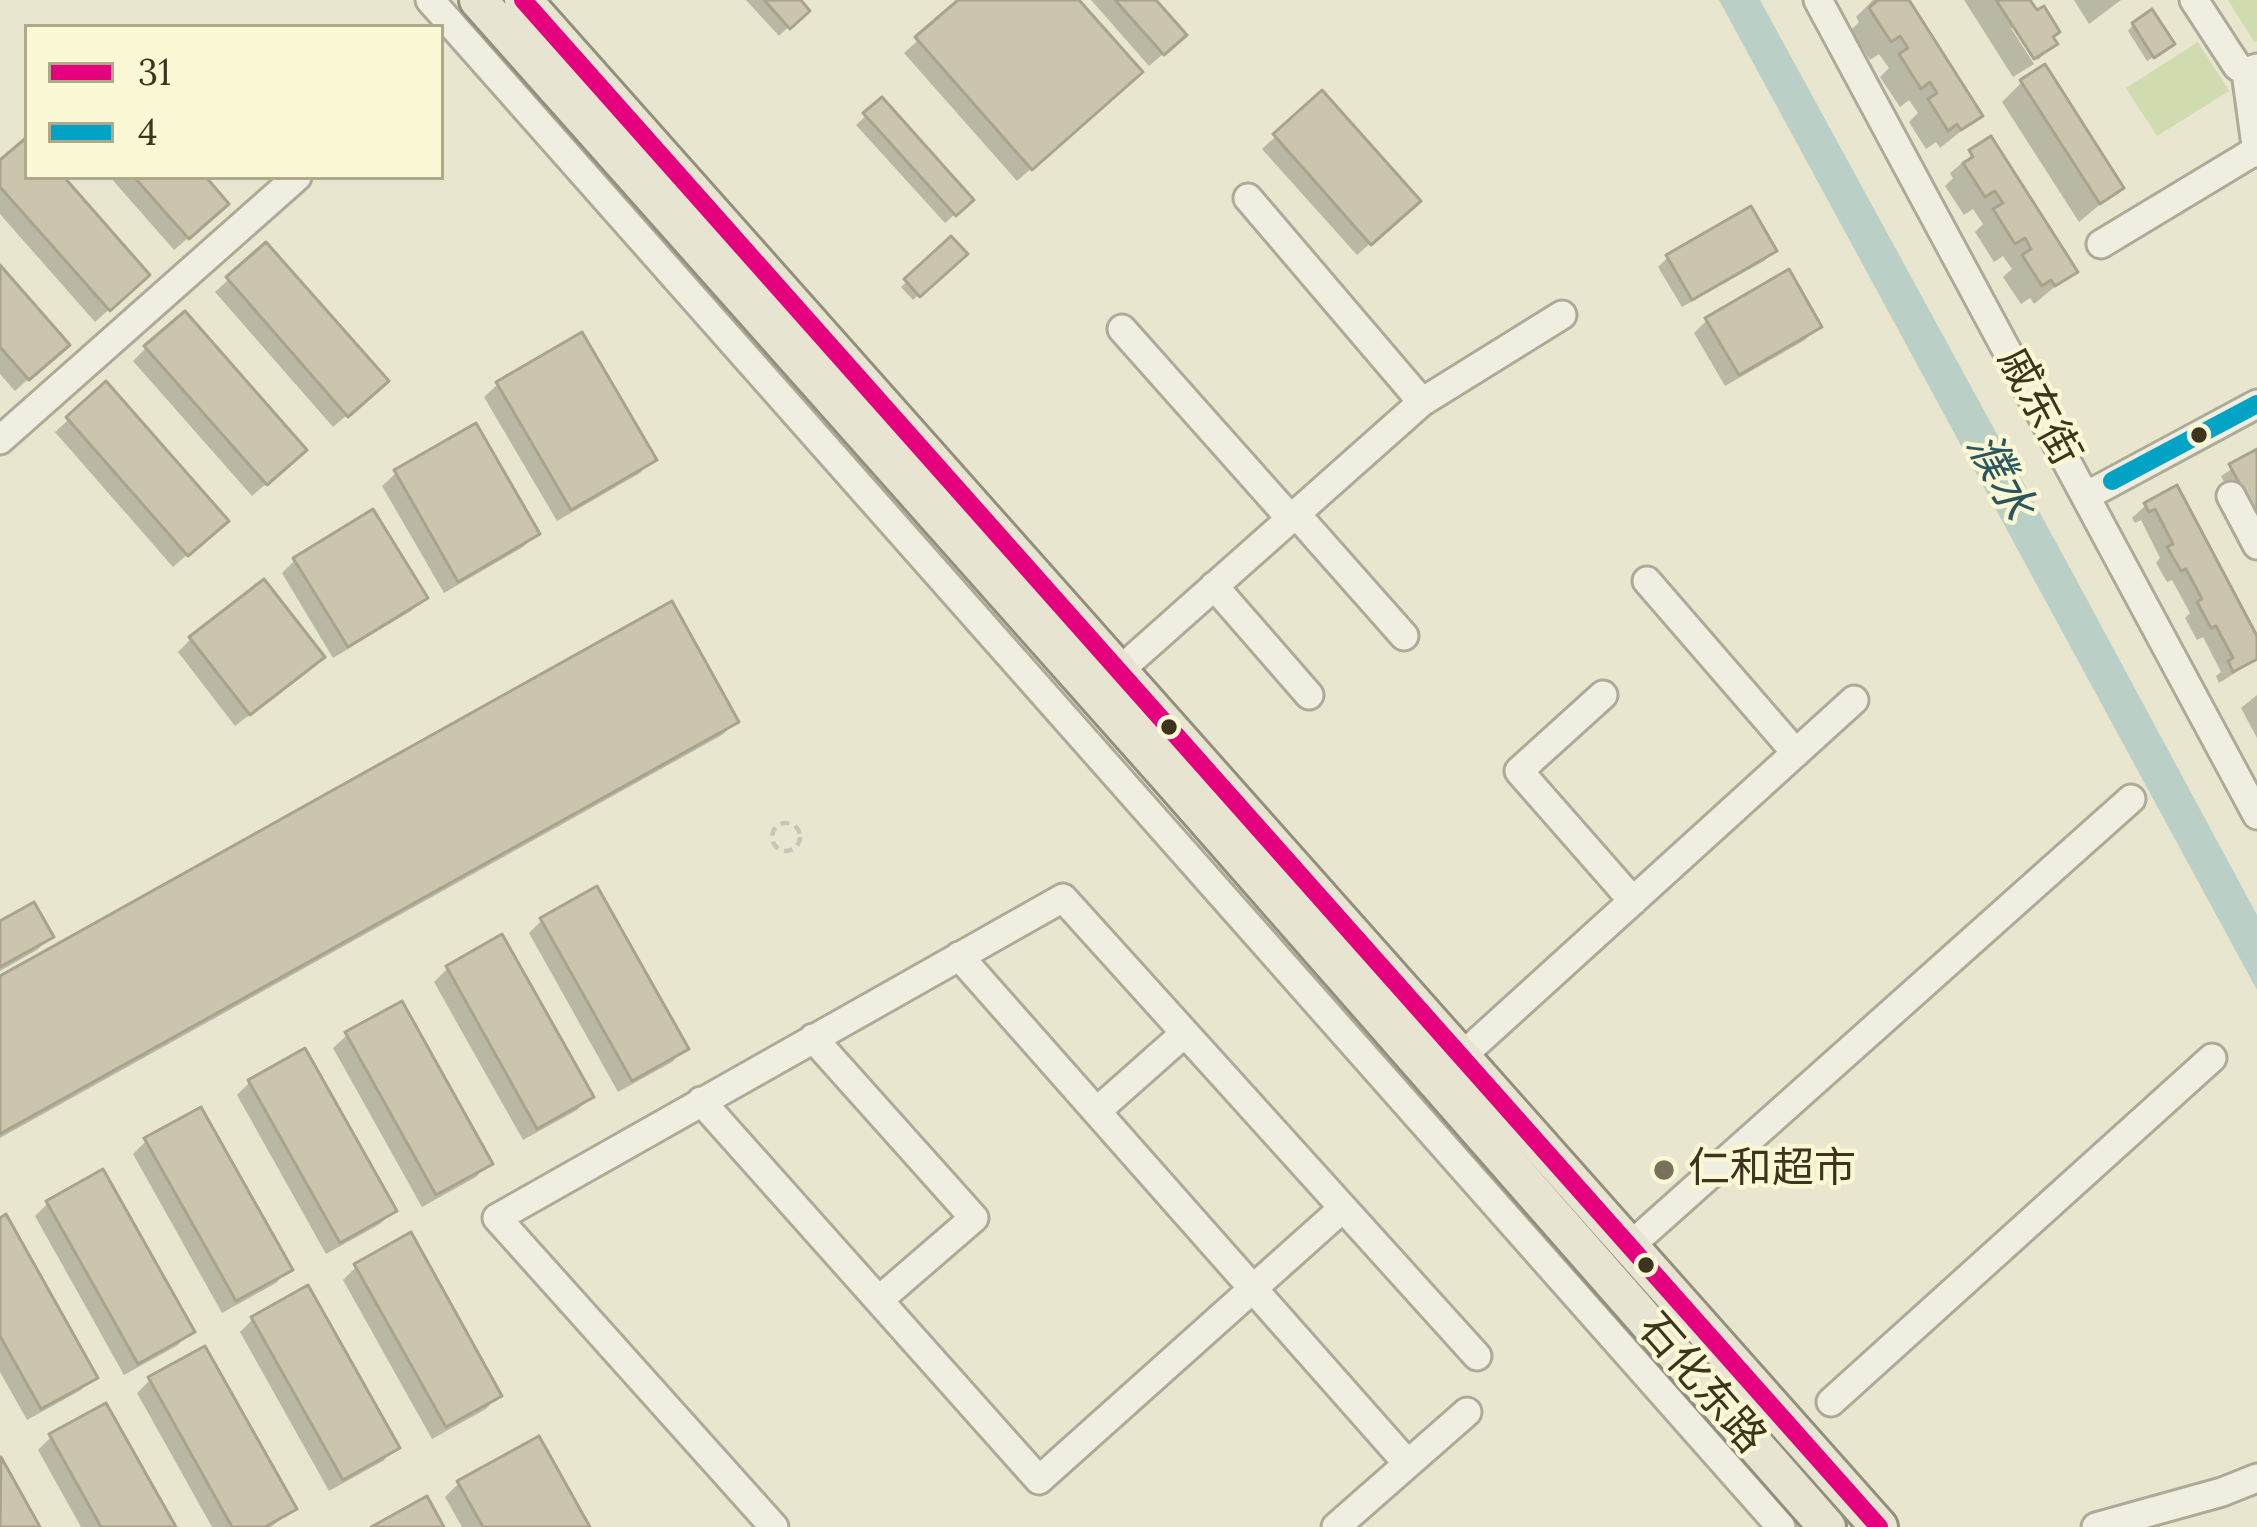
<!DOCTYPE html>
<html>
<head>
<meta charset="utf-8">
<style>
  body { margin:0 }
  #map { position:relative; width:2257px; height:1527px; overflow:hidden; background:#e8e6ce; font-family:Lora,serif }
  canvas { display:block }
  .legend { position:absolute; left:24px; top:24px; width:420px; height:156px; box-sizing:border-box; background:#f9f7d4; border:3px solid #aea98b; margin:0; padding:15px 21px; list-style:none; font-size:36px; color:#3d341d }
  .legend li { display:flex; align-items:center; gap:24px; height:60px }
  .legend b { width:60px; border:3px solid #aea98b }
</style>
</head>
<body>
<div id="map">
<canvas width="2257" height="1527"></canvas>
<ul class="legend">
<li><b style="height:15px;background:#e5007d"></b>31</li>
<li><b style="height:15px;background:#03a3c5"></b>4</li>
</ul>
</div>
<script>
const g = document.querySelector('canvas').getContext('2d');
g.lineJoin = 'round';
function fillPath(path, color) {
  g.fillStyle = color;
  g.fill(path, 'evenodd');
}
function poly(rows) {
  const path = new Path2D();
  for (const r of rows) {
    if (r.length === 3) {
      path.moveTo(r[0] + r[2], r[1]);
      path.arc(r[0], r[1], r[2], 0, 2 * Math.PI);
      continue;
    }
    path.moveTo(r[0], r[1]);
    for (let i = 2; i < r.length; i += 2) path.lineTo(r[i], r[i + 1]);
  }
  return path;
}
function stroke(path, color, width, dash) {
  g.strokeStyle = color;
  g.lineWidth = width;
  g.lineCap = dash ? 'butt' : 'round';
  g.setLineDash(dash || []);
  g.stroke(path);
}
function label(font, color, halo, rows, align = 'center') {
  g.font = font + ' Lora,"Noto Sans SC",serif';
  g.lineWidth = 9;
  g.setLineDash([]);
  g.textBaseline = 'middle';
  g.strokeStyle = halo;
  g.fillStyle = color;
  for (const [text, x, y, turn = 0] of rows) {
    g.save();
    g.translate(x, y);
    g.rotate((+turn || 0) * Math.PI / 180);
    g.textAlign = isNaN(turn) ? turn : align;
    if (halo) g.strokeText(text, 0, 0);
    g.fillText(text, 0, 0);
    g.restore();
  }
}
fillPath(poly([
  [2228,0,2257,0,2257,41,2254,42],
  [2198,42,2229,91,2157,136,2126,88]
]), '#d0dbaf');
fillPath(poly([
  [1719,0,1760,0,2070,568,2257,915,2257,990]
]), '#bacfc6');
fillPath(poly([
  [746,0,797,0,806,10,779,36],
  [962,0,1075,0,1126,85,1017,181,904,53],
  [1091,0,1152,0,1170,48,1149,66],
  [1873,0,1906,0,1980,116,1940,148,1936,142,1926,149,1909,122,1918,113,1909,100,1900,107,1880,77,1889,68,1879,54,1870,60,1851,30,1859,22,1856,17],
  [1964,0,2026,0,2054,44,2038,60,2018,28,2011,28,2034,64,2013,77],
  [2074,0,2121,0,2089,24],
  [2133,25,2165,50,2147,61,2128,31],
  [2022,82,2120,188,2079,222,2002,102],
  [1322,94,1403,214,1357,255,1262,149],
  [882,101,970,200,945,223,856,125],
  [27,140,27,177,60,177,133,288,95,322,0,214,0,164],
  [1990,140,2074,271,2034,304,2030,298,2021,304,2003,277,2012,269,2003,256,1994,262,1975,232,1983,224,1973,209,1964,215,1945,186,1953,178,1950,173],
  [110,177,202,177,212,217,174,250],
  [951,240,963,254,913,300,901,287],
  [266,246,372,394,333,427,215,292],
  [1774,251,1764,261,1682,307,1658,267,1668,257],
  [0,270,52,358,15,391,0,374],
  [1707,320,1818,326,1805,340,1725,386,1694,333],
  [146,348,290,463,252,496,133,361],
  [498,384,653,460,640,473,557,521,484,397],
  [106,386,211,534,173,567,55,432],
  [2257,453,2257,544,2221,476],
  [396,473,537,534,523,547,444,593,382,486],
  [2176,489,2257,643,2257,659,2219,683,2216,676,2221,672,2203,637,2197,640,2185,618,2190,613,2172,580,2167,582,2156,563,2160,558,2141,520,2135,523,2132,518,2146,505],
  [295,560,424,598,411,611,333,658,282,573],
  [191,639,308,670,235,726,178,652],
  [2257,695,2257,738,2241,708],
  [736,722,722,735,0,1138,0,979],
  [542,920,685,1049,672,1062,618,1092,529,933],
  [0,925,50,937,37,950,0,971],
  [448,968,590,1097,577,1110,523,1140,434,982],
  [347,1035,489,1163,476,1177,422,1207,333,1048],
  [250,1082,393,1211,380,1224,326,1254,237,1095],
  [146,1141,289,1269,276,1283,222,1313,133,1154],
  [48,1203,191,1331,178,1345,124,1375,35,1216],
  [0,1221,94,1377,81,1390,27,1420,0,1372],
  [356,1267,499,1395,486,1409,432,1439,343,1280],
  [253,1319,396,1448,383,1461,329,1491,240,1332],
  [150,1380,293,1509,271,1527,212,1527,137,1393],
  [51,1437,173,1527,81,1527,38,1450],
  [459,1483,587,1527,462,1527,445,1497]
]), '#0003');
const building = poly([
  [764,0,801,0,810,11,790,29,764,0],
  [958,0,1079,0,1143,72,1032,170,915,37,958,0],
  [1115,0,1156,0,1187,35,1164,55,1115,0],
  [1878,0,1909,0,1983,116,1961,130,1957,124,1948,131,1928,99,1937,93,1930,82,1921,89,1899,54,1908,48,1900,36,1891,42,1869,8,1878,0],
  [1996,0,2030,0,2037,10,2044,6,2060,32,2053,37,2058,44,2034,59,1996,0],
  [2152,9,2175,44,2154,58,2132,23,2152,9],
  [2045,64,2124,188,2100,204,2020,80,2045,64],
  [1322,90,1421,201,1371,245,1273,134,1322,90],
  [882,97,974,200,956,216,863,113,882,97],
  [1991,136,2078,272,2055,286,2051,280,2042,286,2022,255,2031,249,2025,238,2015,244,1993,209,2003,203,1995,191,1985,197,1963,163,1973,157,1969,150,1991,136],
  [27,137,27,177,64,177,150,275,110,311,0,187,0,160,27,137],
  [134,177,206,177,229,204,189,239,134,177],
  [1751,206,1777,251,1692,300,1666,255,1751,206],
  [951,236,968,254,920,297,904,279,951,236],
  [266,242,389,381,348,417,226,277,266,242],
  [0,265,70,345,29,380,0,347,0,265],
  [1789,269,1822,327,1739,375,1705,318,1789,269],
  [185,311,307,450,267,485,144,346,185,311],
  [582,332,657,460,571,510,496,382,582,332],
  [106,381,229,521,188,556,66,417,106,381],
  [476,423,540,534,458,582,394,470,476,423],
  [2257,449,2257,517,2229,464,2257,449],
  [2177,485,2257,636,2257,659,2233,672,2228,661,2233,658,2216,626,2211,628,2197,602,2202,599,2186,569,2181,571,2167,547,2173,544,2155,509,2149,512,2144,503,2177,485],
  [373,509,428,598,348,647,293,558,373,509],
  [264,579,325,657,250,715,189,637,264,579],
  [672,601,739,722,0,1134,0,976,672,601],
  [597,886,689,1049,632,1081,540,918,597,886],
  [34,902,54,937,0,967,0,921,34,902],
  [502,934,594,1097,537,1129,446,966,502,934],
  [402,1001,493,1164,436,1195,345,1032,402,1001],
  [305,1048,397,1211,340,1243,248,1080,305,1048],
  [201,1107,293,1270,236,1301,144,1138,201,1107],
  [103,1169,195,1332,138,1364,46,1201,103,1169],
  [6,1214,98,1378,41,1409,0,1336,0,1218,6,1214],
  [411,1232,502,1396,446,1427,354,1264,411,1232],
  [308,1285,400,1448,343,1480,251,1317,308,1285],
  [205,1346,297,1509,265,1527,232,1527,148,1377,205,1346],
  [106,1403,176,1527,101,1527,49,1434,106,1403],
  [539,1436,590,1527,483,1527,457,1481,539,1436],
  [1,1457,40,1527,0,1527,1,1457],
  [427,1496,444,1527,371,1527,427,1496]
]);
fillPath(building, '#ccc5ae');
stroke(building, '#a9a28d', 3);
const minor = poly([
  [430,0,1781,1527],
  [1818,0,2257,815],
  [2194,0,2237,66,2246,72,2257,68],
  [2246,72,2257,153],
  [1248,198,1422,402],
  [2101,244,2255,151],
  [1122,329,1291,519],
  [0,440,297,177],
  [2086,496,2257,404],
  [2231,496,2257,545],
  [1296,514,1404,636],
  [1647,581,1796,753],
  [1214,586,1309,695],
  [1119,671,1422,402,1562,315],
  [1603,695,1519,771,1633,901],
  [959,956,1408,1464],
  [813,1038,974,1218,879,1300],
  [1462,1056,1854,700],
  [701,1101,1039,1480,1343,1208],
  [1097,1111,1185,1033],
  [1630,1246,2131,799],
  [1831,1402,2212,1058],
  [774,1527,497,1218,1063,898,1477,1356],
  [1336,1527,1467,1412],
  [2096,1527,2222,1492,2257,1478]
]);
const major = poly([
  [478,0,1175,784,1827,1527],
  [523,0,1879,1527]
]);
stroke(minor, '#adaa97', 33);
stroke(major, '#928f7e', 42);
stroke(poly([
  [786,837,14]
]), '#c8c6b7', 4.5, [9, 6]);
stroke(minor, '#efeee1', 27);
stroke(major, '#e7e5d1', 36);
stroke(poly([
  [523,0,1879,1527]
]), '#e5007d', 18);
stroke(poly([
  [2112,481,2257,404]
]), '#03a3c5', 18);
for (const [x, y, r, color] of [
  [2199,435,10,"#3d341d"],
  [1169,727,10,"#3d341d"],
  [1664,1170,12,"#79725b"],
  [1646,1265,10,"#3d341d"]
]) {
  const dot = new Path2D();
  dot.arc(x, y, r, 0, 2 * Math.PI);
  g.fillStyle = color;
  g.fill(dot);
  stroke(dot, '#f9f7d4', 4.5);
}
label('42px', '#3d341d', '#f9f7d4', [
  ["戚东街",2038,407,62],
  ["石化东路",1701,1384,49]
]);
label('42px', '#3d341d', '#f9f7d4', [
  ["仁和超市",1688,1170]
], 'left');
label('italic 45px', '#2b565e', '#f9f7d4', [
  ["濮水",1999,477,62]
]);
</script>
</body>
</html>
